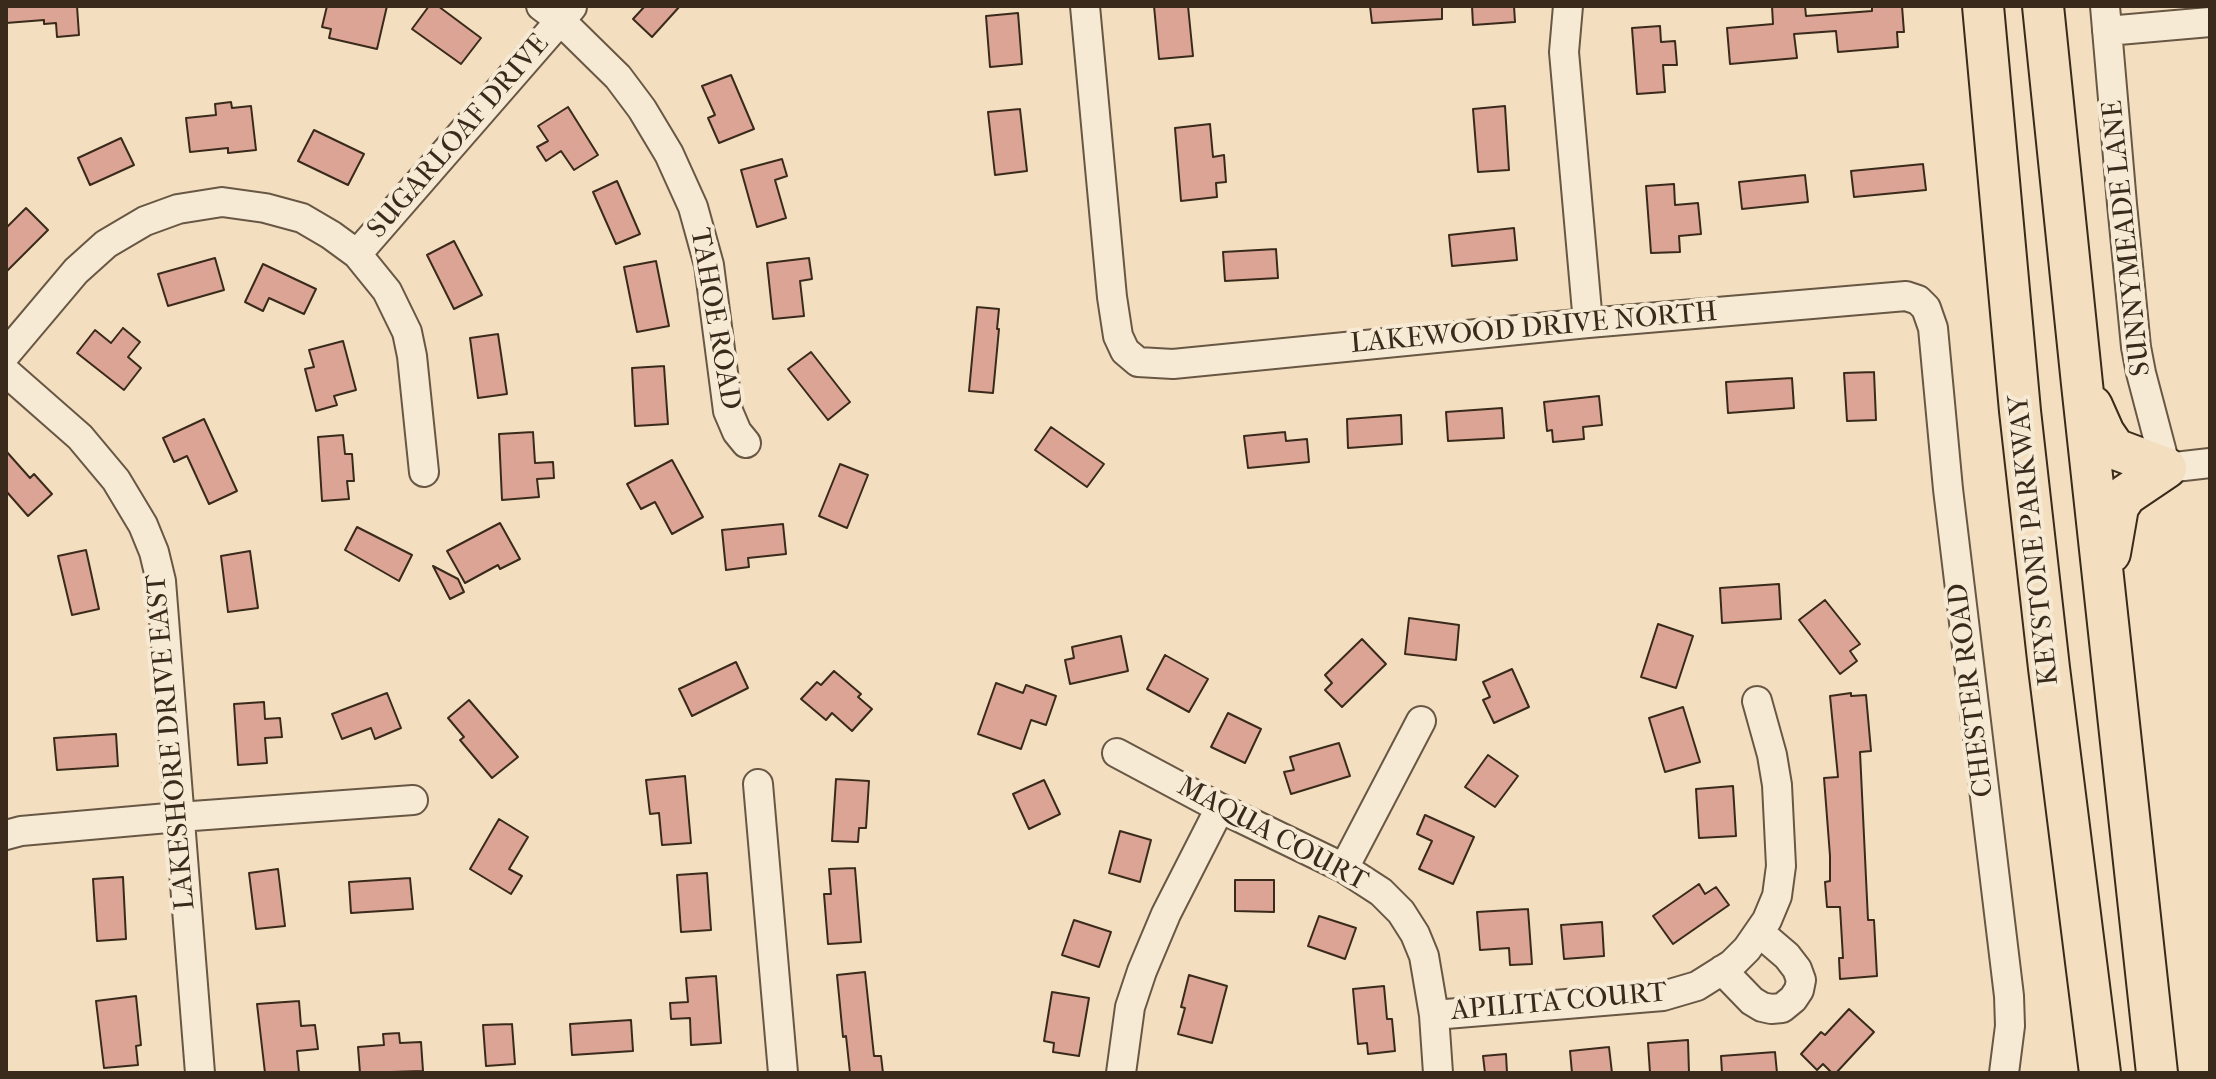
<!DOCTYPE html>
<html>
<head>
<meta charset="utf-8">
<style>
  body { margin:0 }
  #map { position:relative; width:2216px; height:1079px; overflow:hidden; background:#f3dfbf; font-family:"IM FELL French Canon",serif }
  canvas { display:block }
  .frame { position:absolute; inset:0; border:8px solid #392a1b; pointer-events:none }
</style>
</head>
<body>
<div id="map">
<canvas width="2216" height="1079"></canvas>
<div class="frame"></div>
</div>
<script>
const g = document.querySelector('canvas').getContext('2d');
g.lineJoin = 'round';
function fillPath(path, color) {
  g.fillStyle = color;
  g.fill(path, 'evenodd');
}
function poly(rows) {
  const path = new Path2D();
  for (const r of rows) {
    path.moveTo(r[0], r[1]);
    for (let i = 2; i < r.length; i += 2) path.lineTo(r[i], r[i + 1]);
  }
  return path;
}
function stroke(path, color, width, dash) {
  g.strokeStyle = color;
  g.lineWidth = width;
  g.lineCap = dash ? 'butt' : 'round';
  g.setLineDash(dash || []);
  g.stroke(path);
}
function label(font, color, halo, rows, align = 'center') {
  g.font = font + ' "IM FELL French Canon",serif';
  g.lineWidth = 8;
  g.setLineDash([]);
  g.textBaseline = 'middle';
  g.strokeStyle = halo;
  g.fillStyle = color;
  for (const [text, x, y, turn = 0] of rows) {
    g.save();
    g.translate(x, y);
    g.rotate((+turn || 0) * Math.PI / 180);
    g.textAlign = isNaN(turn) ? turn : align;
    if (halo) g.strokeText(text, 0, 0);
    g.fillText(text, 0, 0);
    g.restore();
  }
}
const building = poly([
  [6,6,77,6,79,35,57,37,56,23,44,24,44,20,6,23,6,6],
  [327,6,387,6,377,49,329,38,331,29,322,27,327,6],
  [429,6,438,6,481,38,461,64,412,29,429,6],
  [645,6,680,6,652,37,633,19,645,6],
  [1154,6,1188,6,1193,56,1159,59,1154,6],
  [1370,6,1442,6,1442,19,1372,23,1370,6],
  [1472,6,1514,6,1515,22,1473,25,1472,6],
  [1772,6,1805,6,1806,16,1872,11,1872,6,1902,6,1904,32,1897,32,1898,47,1838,52,1836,31,1794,34,1797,58,1730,64,1727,28,1773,24,1772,6],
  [1018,13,1022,64,990,67,986,16,1018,13],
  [1660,26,1661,42,1675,41,1677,65,1663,65,1665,92,1637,94,1632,28,1660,26],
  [731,75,754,129,719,143,708,118,715,115,702,86,731,75],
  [231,102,232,108,251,106,256,150,228,153,228,148,190,152,186,118,216,115,215,104,231,102],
  [1505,106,1509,170,1478,172,1473,109,1505,106],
  [568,107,598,155,574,170,561,151,546,161,537,147,548,141,538,126,568,107],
  [1020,109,1027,171,995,175,988,112,1020,109],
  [1210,124,1213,157,1224,155,1226,182,1216,183,1217,197,1181,201,1175,128,1210,124],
  [314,130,364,154,348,185,298,161,314,130],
  [121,138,134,165,90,185,78,158,121,138],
  [782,159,787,176,775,180,786,218,757,227,741,170,782,159],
  [1923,164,1926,190,1854,197,1851,171,1923,164],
  [1805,175,1808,202,1742,209,1739,182,1805,175],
  [617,181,640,234,616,244,593,192,617,181],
  [1674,184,1675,205,1698,203,1701,234,1679,236,1680,252,1651,253,1646,186,1674,184],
  [26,208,48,230,6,272,6,228,26,208],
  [1514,228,1517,260,1452,266,1449,235,1514,228],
  [454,241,482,295,454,309,427,255,454,241],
  [1276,249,1278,278,1225,281,1223,252,1276,249],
  [215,258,224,290,168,306,158,274,215,258],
  [809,258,812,279,800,281,804,316,773,319,767,263,809,258],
  [656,261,669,326,637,332,624,267,656,261],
  [263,264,316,289,304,314,269,298,263,311,245,302,263,264],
  [977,307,999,309,997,329,999,329,993,393,969,391,977,307],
  [123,328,140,342,128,357,141,368,124,390,77,353,95,330,111,343,123,328],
  [498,334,507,394,478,398,470,338,498,334],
  [343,341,356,390,334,396,337,405,316,411,305,369,314,367,309,350,343,341],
  [811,352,850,402,828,420,788,369,811,352],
  [664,366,668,424,635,426,632,368,664,366],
  [1874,372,1876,420,1847,421,1844,373,1874,372],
  [1792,378,1794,408,1728,413,1726,382,1792,378],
  [1599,396,1602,425,1583,427,1584,439,1553,442,1552,430,1547,431,1544,402,1599,396],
  [1502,408,1504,438,1448,441,1446,412,1502,408],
  [1401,415,1402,444,1348,448,1347,419,1401,415],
  [204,419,237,491,209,504,187,456,174,462,163,438,204,419],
  [1051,427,1104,464,1087,487,1035,450,1051,427],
  [533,432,535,463,553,462,554,478,537,479,539,497,502,500,499,434,533,432],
  [1285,432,1286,441,1307,439,1309,462,1248,468,1244,436,1285,432],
  [343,435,345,454,352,454,354,481,347,481,349,499,322,501,318,437,343,435],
  [6,451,30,478,34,474,52,494,28,516,6,491,6,451],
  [672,460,703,517,672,534,655,502,641,509,627,484,672,460],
  [840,464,868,475,847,528,819,516,840,464],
  [500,523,520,559,500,569,498,565,465,583,447,551,500,523],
  [783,524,786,554,748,558,749,567,726,570,722,530,783,524],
  [357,527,412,555,399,581,345,550,357,527],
  [86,550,99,609,72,615,58,556,86,550],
  [250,551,258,608,228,612,221,556,250,551],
  [433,566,458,579,464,592,450,599,433,566],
  [1779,584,1781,619,1722,623,1720,588,1779,584],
  [1825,600,1860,644,1850,651,1857,661,1840,674,1799,620,1825,600],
  [1409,618,1459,625,1456,660,1405,654,1409,618],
  [1658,624,1693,636,1676,688,1641,677,1658,624],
  [1121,636,1128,671,1070,684,1065,660,1074,658,1072,647,1121,636],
  [1362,639,1386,664,1342,707,1325,690,1332,683,1325,675,1362,639],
  [1165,655,1208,679,1189,712,1147,689,1165,655],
  [736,662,748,688,692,716,679,689,736,662],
  [1512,669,1529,707,1494,723,1483,700,1490,697,1483,682,1512,669],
  [834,671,861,694,858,697,872,709,852,731,832,713,826,720,801,699,817,682,821,685,834,671],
  [996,683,1023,693,1026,685,1056,696,1046,725,1031,720,1021,749,978,734,996,683],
  [387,693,401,728,375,739,371,728,342,739,332,714,387,693],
  [1851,693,1851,696,1866,695,1871,751,1860,752,1868,920,1874,920,1877,976,1840,979,1839,958,1843,958,1840,907,1827,907,1825,882,1830,881,1830,856,1824,778,1838,777,1830,696,1851,693],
  [469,700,518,757,492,778,460,740,464,737,448,718,469,700],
  [264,702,265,719,280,718,282,737,265,738,267,763,238,765,234,704,264,702],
  [1683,707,1700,762,1665,772,1649,718,1683,707],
  [1228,713,1261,729,1245,763,1211,747,1228,713],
  [116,734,118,766,57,770,54,738,116,734],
  [1339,743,1350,776,1291,794,1284,772,1294,770,1290,757,1339,743],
  [1488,755,1518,776,1495,807,1465,787,1488,755],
  [685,776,691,843,662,845,659,813,650,814,646,780,685,776],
  [836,779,869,781,866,828,859,828,858,842,832,841,836,779],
  [1044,780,1060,814,1029,829,1013,794,1044,780],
  [1733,786,1736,836,1699,838,1696,789,1733,786],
  [1425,815,1474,837,1453,884,1419,869,1432,841,1417,834,1425,815],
  [499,819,528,837,509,869,522,876,511,894,470,869,499,819],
  [1120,831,1151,840,1140,882,1109,873,1120,831],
  [855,868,861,942,828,944,824,894,831,894,829,869,855,868],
  [278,869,285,926,256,929,249,873,278,869],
  [707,873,711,930,681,932,677,875,707,873],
  [123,877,126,939,97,941,93,879,123,877],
  [410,878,413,909,351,913,349,882,410,878],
  [1235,880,1274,880,1274,912,1235,911,1235,880],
  [1699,884,1705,894,1716,887,1729,905,1673,944,1653,916,1699,884],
  [1528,909,1532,964,1510,965,1509,948,1480,950,1477,912,1528,909],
  [1319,916,1356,928,1345,959,1308,946,1319,916],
  [1074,920,1111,932,1099,967,1062,955,1074,920],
  [1602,922,1604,956,1564,959,1561,925,1602,922],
  [865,972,874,1056,881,1056,883,1073,850,1073,846,1036,843,1037,837,975,865,972],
  [1189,975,1227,986,1212,1043,1178,1034,1185,1008,1181,1007,1189,975],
  [716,976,721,1043,691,1045,690,1018,671,1019,670,1003,688,1002,686,978,716,976],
  [1384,986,1387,1019,1392,1019,1395,1051,1368,1054,1367,1043,1358,1044,1353,989,1384,986],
  [1052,992,1089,998,1079,1056,1053,1052,1054,1043,1044,1041,1052,992],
  [136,996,141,1045,136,1046,138,1065,104,1068,96,1001,136,996],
  [299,1001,301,1026,315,1025,318,1049,297,1051,299,1073,265,1073,257,1004,299,1001],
  [1849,1009,1874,1032,1836,1073,1832,1073,1823,1064,1817,1070,1801,1054,1821,1032,1825,1035,1849,1009],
  [631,1020,633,1051,572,1055,570,1024,631,1020],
  [512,1024,515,1064,486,1066,483,1025,512,1024],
  [399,1033,400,1043,421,1042,423,1071,360,1073,358,1047,384,1045,383,1034,399,1033],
  [1688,1040,1689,1073,1650,1073,1648,1043,1688,1040],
  [1609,1047,1612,1073,1572,1073,1570,1051,1609,1047],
  [1775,1052,1777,1073,1722,1073,1721,1056,1775,1052],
  [1506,1054,1507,1073,1485,1073,1483,1056,1506,1054]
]);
fillPath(building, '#dba494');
stroke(building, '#392a1b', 2);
const minor = poly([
  [541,6,561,21,618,77,642,109,669,154,693,207,709,265,728,411,737,432,746,443],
  [1085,6,1112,297,1118,336,1125,351,1138,362,1173,364,1588,323,1906,296,1918,300,1926,308,1933,328,1948,489,2009,996,2010,1026,2004,1073],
  [1568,6,1564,52,1588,323],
  [2105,6,2122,204,2136,347,2141,373,2166,468,2210,463],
  [2107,31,2210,22],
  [357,254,572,7],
  [6,354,76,271,106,244,145,221,178,209,222,202,265,208,302,218,331,235,357,254,387,291,407,332,412,356,424,472],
  [6,372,80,437,116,480,143,525,154,552,161,581,200,1073],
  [1117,753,1220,808,1344,868,1381,892,1401,912,1415,934,1424,956,1434,1015,1438,1073],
  [758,784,783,1073],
  [6,835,21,831,179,817,413,800],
  [1344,868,1421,721],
  [1722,970,1752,1001,1762,1007,1771,1009,1782,1008,1793,999,1799,990,1801,980,1797,969,1787,956,1759,932],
  [1434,1015,1663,996,1697,986,1732,964,1747,949,1767,920,1777,896,1781,866,1777,785,1772,755,1757,701],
  [1121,1073,1130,1007,1142,971,1166,914,1220,808]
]);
const highway = poly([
  [1983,6,2020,411,2049,668,2100,1073],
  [2043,6,2082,384,2157,1073],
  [2092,406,2104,433,2115,449,2166,468],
  [2110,553,2118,507,2126,495,2166,468]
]);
stroke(minor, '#685744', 32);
stroke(highway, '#392a1b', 44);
stroke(minor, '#f7ead5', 28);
stroke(highway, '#f3dfbf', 40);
label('28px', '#392a1b', '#f7ead5', [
  ["SUGARLOAF DRIVE",459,137,-49],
  ["SUNNYMEADE LANE",2128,238,-96],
  ["TAHOE ROAD",714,319,80],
  ["LAKEWOOD DRIVE NORTH",1534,329,-5],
  ["KEYSTONE PARKWAY",2035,540,-96],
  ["CHESTER ROAD",1972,690,-97],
  ["LAKESHORE DRIVE EAST",172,742,-95],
  ["MAQUA COURT",1272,835,28],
  ["APILITA COURT",1559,1003,-5]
]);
</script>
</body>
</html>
